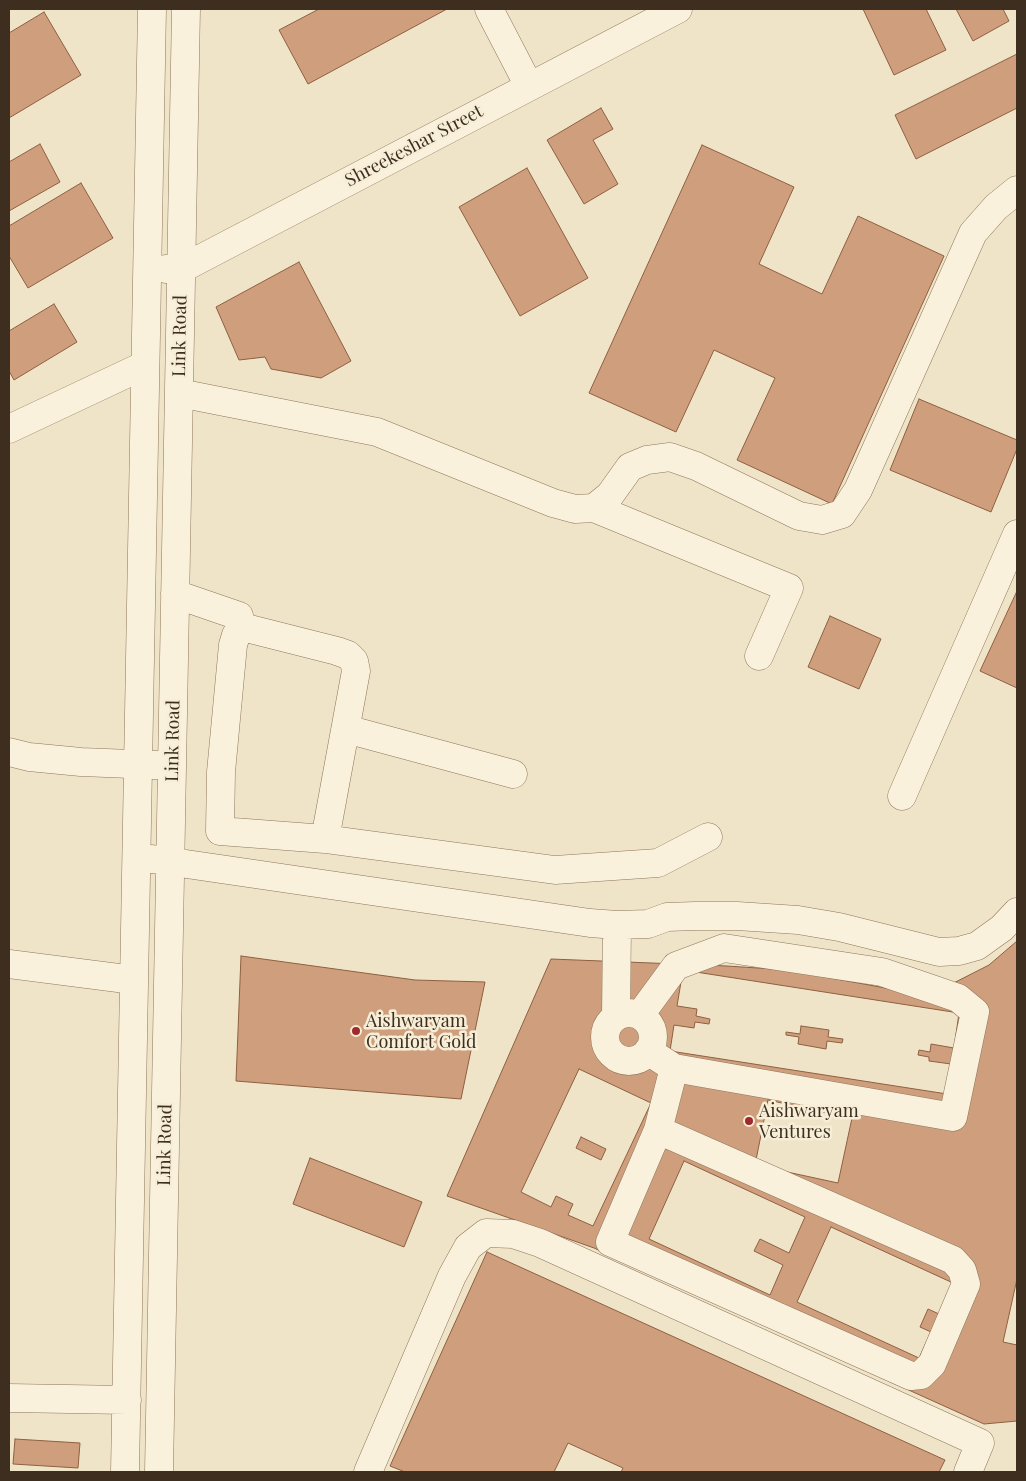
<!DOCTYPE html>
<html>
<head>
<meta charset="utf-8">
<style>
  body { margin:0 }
  #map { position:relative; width:1026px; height:1481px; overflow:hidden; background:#f0e4c8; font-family:"Playfair Display",serif }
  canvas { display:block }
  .frame { position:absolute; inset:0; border:10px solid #3d2e20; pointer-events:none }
</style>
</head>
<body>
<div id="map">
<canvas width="1026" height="1481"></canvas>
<div class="frame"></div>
</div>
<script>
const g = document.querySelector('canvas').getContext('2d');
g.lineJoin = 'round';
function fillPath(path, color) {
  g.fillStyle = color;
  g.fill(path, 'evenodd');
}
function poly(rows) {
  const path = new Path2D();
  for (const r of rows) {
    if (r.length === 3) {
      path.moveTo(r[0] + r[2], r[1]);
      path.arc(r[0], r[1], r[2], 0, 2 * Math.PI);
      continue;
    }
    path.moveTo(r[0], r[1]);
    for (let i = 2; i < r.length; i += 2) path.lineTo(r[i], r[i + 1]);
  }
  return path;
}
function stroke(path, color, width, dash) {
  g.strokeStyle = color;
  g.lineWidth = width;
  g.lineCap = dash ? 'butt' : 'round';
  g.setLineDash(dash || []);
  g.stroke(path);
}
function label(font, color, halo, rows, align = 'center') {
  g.font = font + ' "Playfair Display",serif';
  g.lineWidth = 5;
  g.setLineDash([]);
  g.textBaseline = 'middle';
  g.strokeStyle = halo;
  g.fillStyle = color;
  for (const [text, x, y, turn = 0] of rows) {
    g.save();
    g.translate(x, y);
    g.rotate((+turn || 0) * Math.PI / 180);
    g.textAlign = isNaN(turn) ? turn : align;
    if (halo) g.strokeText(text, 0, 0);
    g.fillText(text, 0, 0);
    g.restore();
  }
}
const building = poly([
  [319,9,447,9,308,84,279,30,319,9],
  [863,9,926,9,946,50,894,75,863,9],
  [956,9,1003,9,1009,21,973,41,956,9],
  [44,12,81,75,9,118,9,33,44,12],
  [1017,54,1017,108,916,159,895,115,1017,54],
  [601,108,613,129,593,140,618,184,584,204,547,140,601,108],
  [40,144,60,182,9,211,9,162,40,144],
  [702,145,794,187,759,264,822,294,858,216,944,256,832,504,737,460,775,378,714,350,676,432,589,393,702,145],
  [527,168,588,278,520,316,459,207,527,168],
  [81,183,113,238,28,288,9,256,9,226,81,183],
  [299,262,351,361,321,378,271,369,265,357,239,360,216,307,299,262],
  [54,304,77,342,14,380,9,371,9,331,54,304],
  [919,399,1017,440,1017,449,991,512,890,470,919,399],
  [1017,591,1017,688,980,671,1017,591],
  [830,616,881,639,859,689,808,667,830,616],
  [1017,941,1017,1421,984,1424,594,1248,447,1196,551,959,727,966,788,970,896,990,930,995,989,965,1017,941],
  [241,956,415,980,485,982,461,1099,236,1081,241,956],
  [683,970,959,1013,954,1048,931,1044,930,1052,919,1050,918,1055,929,1057,929,1061,951,1064,947,1094,670,1051,674,1025,694,1028,695,1022,709,1024,710,1019,696,1016,697,1009,677,1006,683,970],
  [801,1026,829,1030,828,1037,843,1039,842,1043,827,1041,826,1049,798,1044,799,1037,786,1035,786,1032,800,1034,801,1026],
  [579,1069,651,1103,593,1226,568,1215,573,1204,556,1196,551,1207,521,1192,579,1069],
  [581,1137,606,1149,601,1160,576,1148,581,1137],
  [768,1100,852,1118,838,1183,755,1165,768,1100],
  [310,1158,422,1202,404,1247,293,1204,310,1158],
  [684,1161,805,1217,789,1253,760,1239,754,1251,783,1265,770,1295,649,1239,684,1161],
  [831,1227,953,1283,939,1314,928,1309,920,1327,931,1332,919,1358,797,1302,831,1227],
  [487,1252,945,1460,939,1472,621,1472,623,1468,568,1443,554,1472,405,1472,390,1466,487,1252],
  [1017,1279,1017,1345,1003,1342,1017,1279],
  [15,1439,80,1443,78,1468,13,1464,15,1439]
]);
fillPath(building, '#cf9f7d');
stroke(building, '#8d5f41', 1);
const minor = poly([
  [489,9,529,86],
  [166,269,181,269,678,9],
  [179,393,377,432,553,503,575,509,594,508,610,495,630,467,647,460,670,457,696,466,799,516,822,520,842,514,858,490,973,233,996,207,1017,190],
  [9,429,145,365],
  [594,508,789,588,759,656],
  [175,594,239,616,242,629],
  [346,729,513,774],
  [9,752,29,757,81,762,156,765],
  [902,796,1017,534],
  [325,839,356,671,354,661,348,655,337,651,250,629,242,629,236,635,233,645,221,772,220,831,325,839,555,870,658,863,708,837],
  [152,859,590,923,617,925,616,1017],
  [617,925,648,924,667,917,695,916,737,916,798,920,839,927,939,952,959,951,977,946,1002,928,1017,912],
  [9,964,134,980],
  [629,1037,24],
  [640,1015,676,966,724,948,882,972,958,998,975,1012,953,1117,674,1068],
  [648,1051,674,1068,658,1130,610,1242,911,1376,921,1375,932,1364,966,1284,962,1270,953,1260,658,1130],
  [9,1398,127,1400],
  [125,1472,152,9],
  [159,1472,186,9],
  [368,1472,452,1276,468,1247,486,1233,513,1234,540,1243,980,1443,968,1472]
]);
stroke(minor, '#8d765c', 29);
stroke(minor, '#faf1dc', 28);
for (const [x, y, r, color] of [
  [356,1031,5,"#9e2a2b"],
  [749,1121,5,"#9e2a2b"]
]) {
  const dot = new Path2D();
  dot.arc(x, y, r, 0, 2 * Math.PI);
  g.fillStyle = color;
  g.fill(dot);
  stroke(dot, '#f7eed8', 2);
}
label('18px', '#3d2e20', '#f7eed8', [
  ["Shreekeshar Street",414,146,-28],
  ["Link Road",180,336,-89],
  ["Link Road",173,741,-89],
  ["Link Road",165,1145,-89]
]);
label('18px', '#3d2e20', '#f7eed8', [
  ["Aishwaryam",366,1021],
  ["Comfort Gold",366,1042],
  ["Aishwaryam",759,1111],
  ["Ventures",759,1132]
], 'left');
</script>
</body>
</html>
